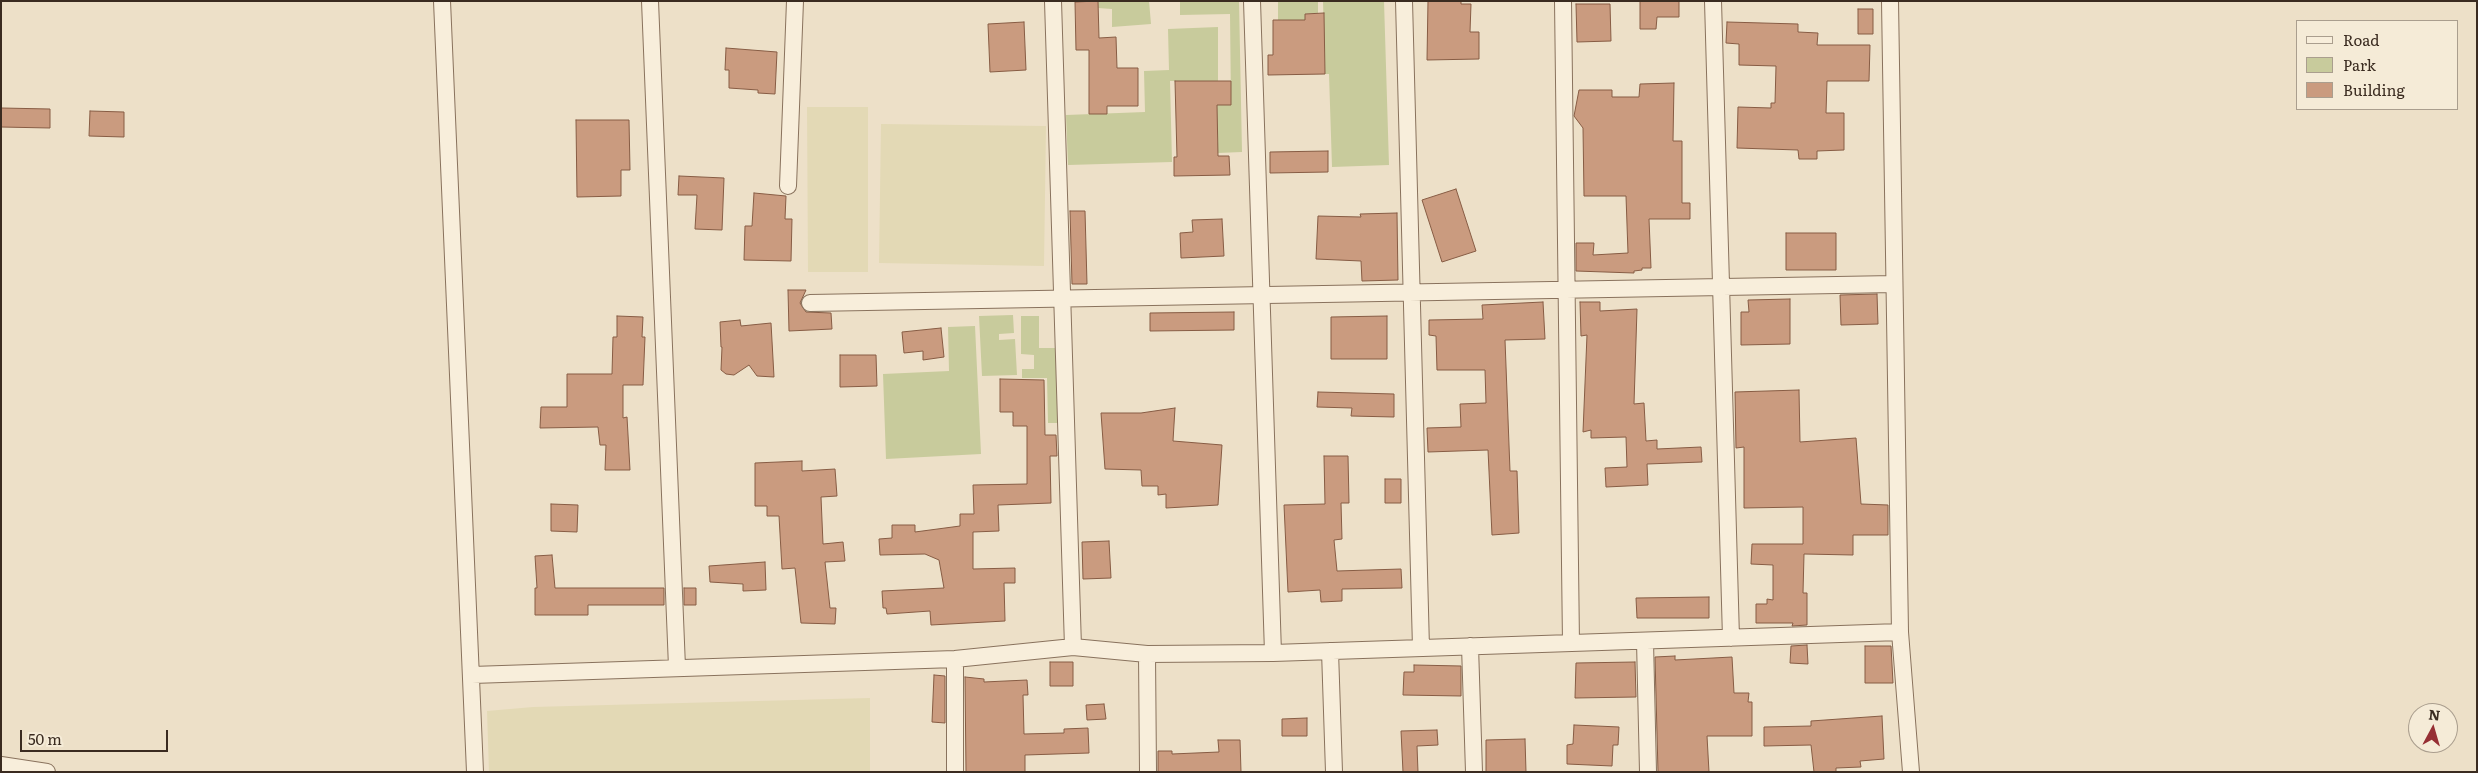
<!DOCTYPE html>
<html>
<head>
<meta charset="utf-8">
<style>
  body { margin:0 }
  #map { position:relative; width:2478px; height:773px; overflow:hidden; background:#ede0c8; font-family:Literata,serif }
  canvas { display:block }
  .frame { position:absolute; inset:0; border:2px solid #3a2b20; pointer-events:none }
  .legend { position:absolute; left:2296px; top:20px; width:162px; height:90px; box-sizing:border-box; background:#f5ebd7; border:1px solid #aa9e8e; margin:0; padding:6px 9px; list-style:none; font-size:15px; color:#3a2b20 }
  .legend li { display:flex; align-items:center; gap:10px; height:25px }
  .legend b { width:25px; border:1px solid #aa9e8e }
  .north { position:absolute; left:2408px; top:703px; width:50px; height:50px; box-sizing:border-box; background:#f5ebd7; border:1px solid #aa9e8e; border-radius:50%; rotate:6deg; font-size:14px; font-weight:700; line-height:20px; text-align:center; color:#3a2b20 }
  .north::after { content:''; display:block; margin:auto; width:18px; height:22px; background:#962f34; clip-path:polygon(50% 0,100% 100%,50% 72%,0 100%) }
  .scale { position:absolute; left:20px; top:730px; width:148px; height:22px; box-sizing:border-box; border:2px solid #3a2b20; border-top:0; padding-left:6px; font-size:15px; line-height:18px; white-space:nowrap; color:#3a2b20; -webkit-text-stroke:4px #f5ebd7; paint-order:stroke }
</style>
</head>
<body>
<div id="map">
<canvas width="2478" height="773"></canvas>
<div class="frame"></div>
<ul class="legend">
<li><b style="height:6px;background:#f8eedb"></b>Road</li>
<li><b style="height:14px;background:#c8cb9c"></b>Park</li>
<li><b style="height:14px;background:#ca9b7f"></b>Building</li>
</ul>
<div class="north">N</div>
<div class="scale">50 m</div>
</div>
<script>
const g = document.querySelector('canvas').getContext('2d');
g.lineJoin = 'round';
function fillPath(path, color) {
  g.fillStyle = color;
  g.fill(path, 'evenodd');
}
function poly(rows) {
  const path = new Path2D();
  for (const r of rows) {
    path.moveTo(r[0], r[1]);
    for (let i = 2; i < r.length; i += 2) path.lineTo(r[i], r[i + 1]);
  }
  return path;
}
function stroke(path, color, width, dash) {
  g.strokeStyle = color;
  g.lineWidth = width;
  g.lineCap = dash ? 'butt' : 'round';
  g.setLineDash(dash || []);
  g.stroke(path);
}
fillPath(poly([
  [807,107,868,107,868,272,808,272],
  [881,124,1046,126,1044,266,879,263],
  [870,698,870,772,489,772,487,711,533,707]
]), '#e3d9b5');
fillPath(poly([
  [1098,1,1149,1,1151,24,1112,27,1112,9,1098,8],
  [1180,1,1239,1,1242,152,1193,154,1193,144,1218,143,1214,105,1231,105,1230,14,1180,15],
  [1278,1,1318,1,1318,13,1305,14,1305,20,1278,20],
  [1323,1,1384,1,1389,165,1332,167,1329,74,1325,74],
  [1218,27,1218,89,1192,90,1192,81,1170,81,1172,162,1068,165,1066,115,1145,112,1144,71,1169,70,1168,29],
  [1013,315,1014,333,999,334,999,340,1015,339,1017,375,982,376,979,316],
  [1021,316,1039,316,1039,348,1059,348,1059,423,1048,423,1047,378,1022,378,1022,369,1034,369,1034,355,1021,354],
  [975,326,981,454,886,459,883,374,949,371,948,327]
]), '#c8cb9c');
const building = poly([
  [1098,1,1099,38,1116,37,1117,68,1138,68,1138,106,1107,106,1107,114,1089,114,1089,50,1076,50,1075,2,1098,1],
  [1428,1,1461,1,1461,4,1471,4,1470,32,1479,32,1479,59,1427,60,1428,1],
  [1640,1,1679,1,1679,17,1657,17,1656,29,1640,29,1640,1],
  [1576,4,1610,4,1611,41,1577,42,1576,4],
  [1858,9,1873,9,1873,34,1858,34,1858,9],
  [1324,13,1325,74,1268,75,1268,55,1273,55,1273,20,1305,20,1305,14,1324,13],
  [1024,22,1026,70,990,72,988,24,1024,22],
  [1727,22,1798,24,1798,32,1818,33,1817,45,1870,45,1869,81,1827,81,1826,113,1844,113,1844,150,1817,151,1817,159,1799,159,1798,150,1737,148,1738,107,1771,108,1771,103,1775,103,1776,66,1739,65,1739,44,1726,43,1727,22],
  [726,48,777,52,775,94,758,93,758,90,729,88,729,70,725,70,726,48],
  [1175,81,1231,81,1231,105,1217,105,1218,156,1229,156,1230,175,1174,176,1174,157,1177,157,1175,81],
  [1674,83,1673,141,1682,141,1682,203,1690,203,1690,219,1649,219,1651,268,1642,268,1642,270,1634,271,1634,273,1576,271,1576,243,1594,243,1593,255,1628,253,1626,196,1584,196,1583,128,1574,116,1579,90,1612,90,1612,97,1639,97,1640,84,1674,83],
  [1,108,50,109,50,128,1,127,1,108],
  [90,111,124,112,124,137,89,136,90,111],
  [576,120,629,120,630,170,621,170,621,196,577,197,576,120],
  [1328,151,1328,172,1270,173,1270,152,1328,151],
  [679,176,724,178,722,230,695,229,697,195,678,195,679,176],
  [1456,189,1476,251,1442,262,1422,200,1456,189],
  [754,193,786,196,785,219,792,219,791,261,744,260,745,226,752,226,754,193],
  [1070,211,1085,211,1087,284,1072,284,1070,211],
  [1397,213,1398,280,1362,281,1361,261,1316,259,1318,216,1361,217,1360,214,1397,213],
  [1222,219,1224,256,1181,258,1180,233,1193,232,1192,220,1222,219],
  [1786,233,1836,233,1836,270,1786,270,1786,233],
  [788,290,806,290,800,303,806,312,831,313,832,329,789,331,788,290],
  [1877,294,1878,324,1841,325,1840,295,1877,294],
  [1790,299,1790,344,1741,345,1741,312,1749,312,1748,300,1790,299],
  [1543,302,1545,339,1505,340,1510,471,1517,471,1519,533,1492,535,1488,450,1428,452,1427,428,1461,427,1460,404,1486,403,1485,370,1437,370,1436,336,1429,335,1429,320,1483,319,1482,305,1543,302],
  [1580,302,1600,302,1600,311,1637,309,1634,404,1644,403,1646,441,1657,440,1657,449,1701,447,1702,462,1647,464,1648,485,1606,487,1605,468,1627,467,1626,437,1591,438,1591,430,1583,432,1587,335,1581,336,1580,302],
  [1234,312,1234,330,1150,331,1150,313,1234,312],
  [617,316,643,317,642,337,645,337,643,385,623,385,623,418,627,417,630,470,605,470,606,445,600,445,598,427,540,428,541,407,567,407,567,374,612,374,613,337,617,337,617,316],
  [1387,316,1387,359,1331,359,1331,317,1387,316],
  [740,320,741,326,771,323,774,377,757,376,749,365,734,375,726,374,721,370,722,347,721,347,720,322,740,320],
  [941,328,944,357,923,360,923,351,904,353,902,332,941,328],
  [840,355,876,355,877,386,840,387,840,355],
  [1000,379,1044,380,1045,435,1056,435,1057,456,1050,456,1051,503,998,505,999,531,973,532,973,569,1015,568,1015,583,1004,583,1005,621,931,625,930,611,887,614,886,608,883,608,882,591,944,588,939,560,925,554,880,555,879,539,892,538,892,525,915,525,915,532,960,526,960,514,974,514,973,485,1027,484,1027,426,1013,426,1013,412,1000,412,1000,379],
  [1799,390,1800,442,1856,438,1861,504,1888,505,1888,535,1853,535,1853,555,1804,554,1803,593,1807,593,1807,625,1792,626,1793,623,1756,623,1756,604,1767,604,1767,599,1773,600,1773,565,1751,564,1752,544,1803,544,1803,507,1744,508,1744,447,1736,448,1735,392,1799,390],
  [1318,392,1394,394,1394,417,1351,416,1352,408,1317,407,1318,392],
  [1175,408,1173,441,1222,445,1218,505,1166,508,1166,494,1158,495,1158,486,1142,486,1141,470,1105,469,1101,413,1141,413,1175,408],
  [1324,456,1348,456,1349,503,1341,503,1342,539,1334,540,1337,571,1401,569,1402,588,1342,589,1342,601,1321,602,1320,590,1288,592,1284,505,1325,504,1324,456],
  [802,461,802,471,835,469,837,496,821,497,823,544,843,542,845,561,825,562,830,608,836,608,835,624,801,623,795,568,782,569,779,516,767,516,767,506,755,506,755,463,802,461],
  [1385,479,1401,479,1401,503,1385,503,1385,479],
  [551,504,578,505,577,532,551,531,551,504],
  [1109,541,1111,578,1083,579,1082,542,1109,541],
  [552,555,555,588,664,588,664,605,588,605,588,615,535,615,535,588,537,588,535,556,552,555],
  [765,562,766,590,743,591,743,584,710,582,709,566,765,562],
  [684,588,696,588,696,605,684,605,684,588],
  [1709,597,1709,618,1637,618,1636,598,1709,597],
  [1807,645,1808,664,1790,663,1791,646,1807,645],
  [1865,646,1891,646,1893,683,1865,683,1865,646],
  [1675,656,1675,660,1732,657,1734,693,1749,693,1748,702,1752,702,1752,736,1707,736,1709,772,1658,772,1655,657,1675,656],
  [1050,662,1073,662,1073,686,1050,686,1050,662],
  [1635,662,1636,697,1575,698,1576,663,1635,662],
  [1414,665,1461,666,1461,696,1403,695,1404,672,1414,672,1414,665],
  [934,675,945,676,945,723,932,722,934,675],
  [965,677,984,679,984,682,1027,680,1028,695,1023,695,1024,734,1064,733,1064,729,1088,728,1089,753,1025,755,1025,772,966,772,965,677],
  [1104,704,1106,719,1087,720,1086,705,1104,704],
  [1882,716,1884,759,1860,761,1861,767,1836,768,1836,772,1814,772,1811,745,1764,746,1764,727,1811,726,1811,721,1882,716],
  [1307,718,1307,736,1282,736,1282,719,1307,718],
  [1574,725,1619,727,1618,745,1613,745,1612,766,1567,764,1567,745,1573,744,1574,725],
  [1437,730,1438,745,1417,746,1418,772,1403,772,1401,731,1437,730],
  [1525,739,1526,772,1486,772,1486,740,1525,739],
  [1218,740,1240,740,1241,772,1158,772,1158,751,1172,751,1172,754,1219,752,1218,740]
]);
fillPath(building, '#ca9b7f');
stroke(building, '#875c44', 1);
const minor = poly([
  [442,1,475,772],
  [650,1,677,667],
  [1053,1,1073,647],
  [1252,1,1273,653],
  [1404,1,1421,648],
  [1563,1,1571,643],
  [1713,1,1731,638],
  [1890,1,1900,632,1911,772],
  [788,186,795,1],
  [810,303,1894,284],
  [1645,641,1648,772],
  [1470,646,1474,772],
  [1330,651,1334,772],
  [1147,654,1148,772],
  [472,675,955,659,1073,647,1147,654,1273,653,1900,632],
  [1,765,47,772],
  [955,772,955,659]
]);
stroke(minor, '#89725d', 18);
stroke(minor, '#f8eedb', 16);
</script>
</body>
</html>
